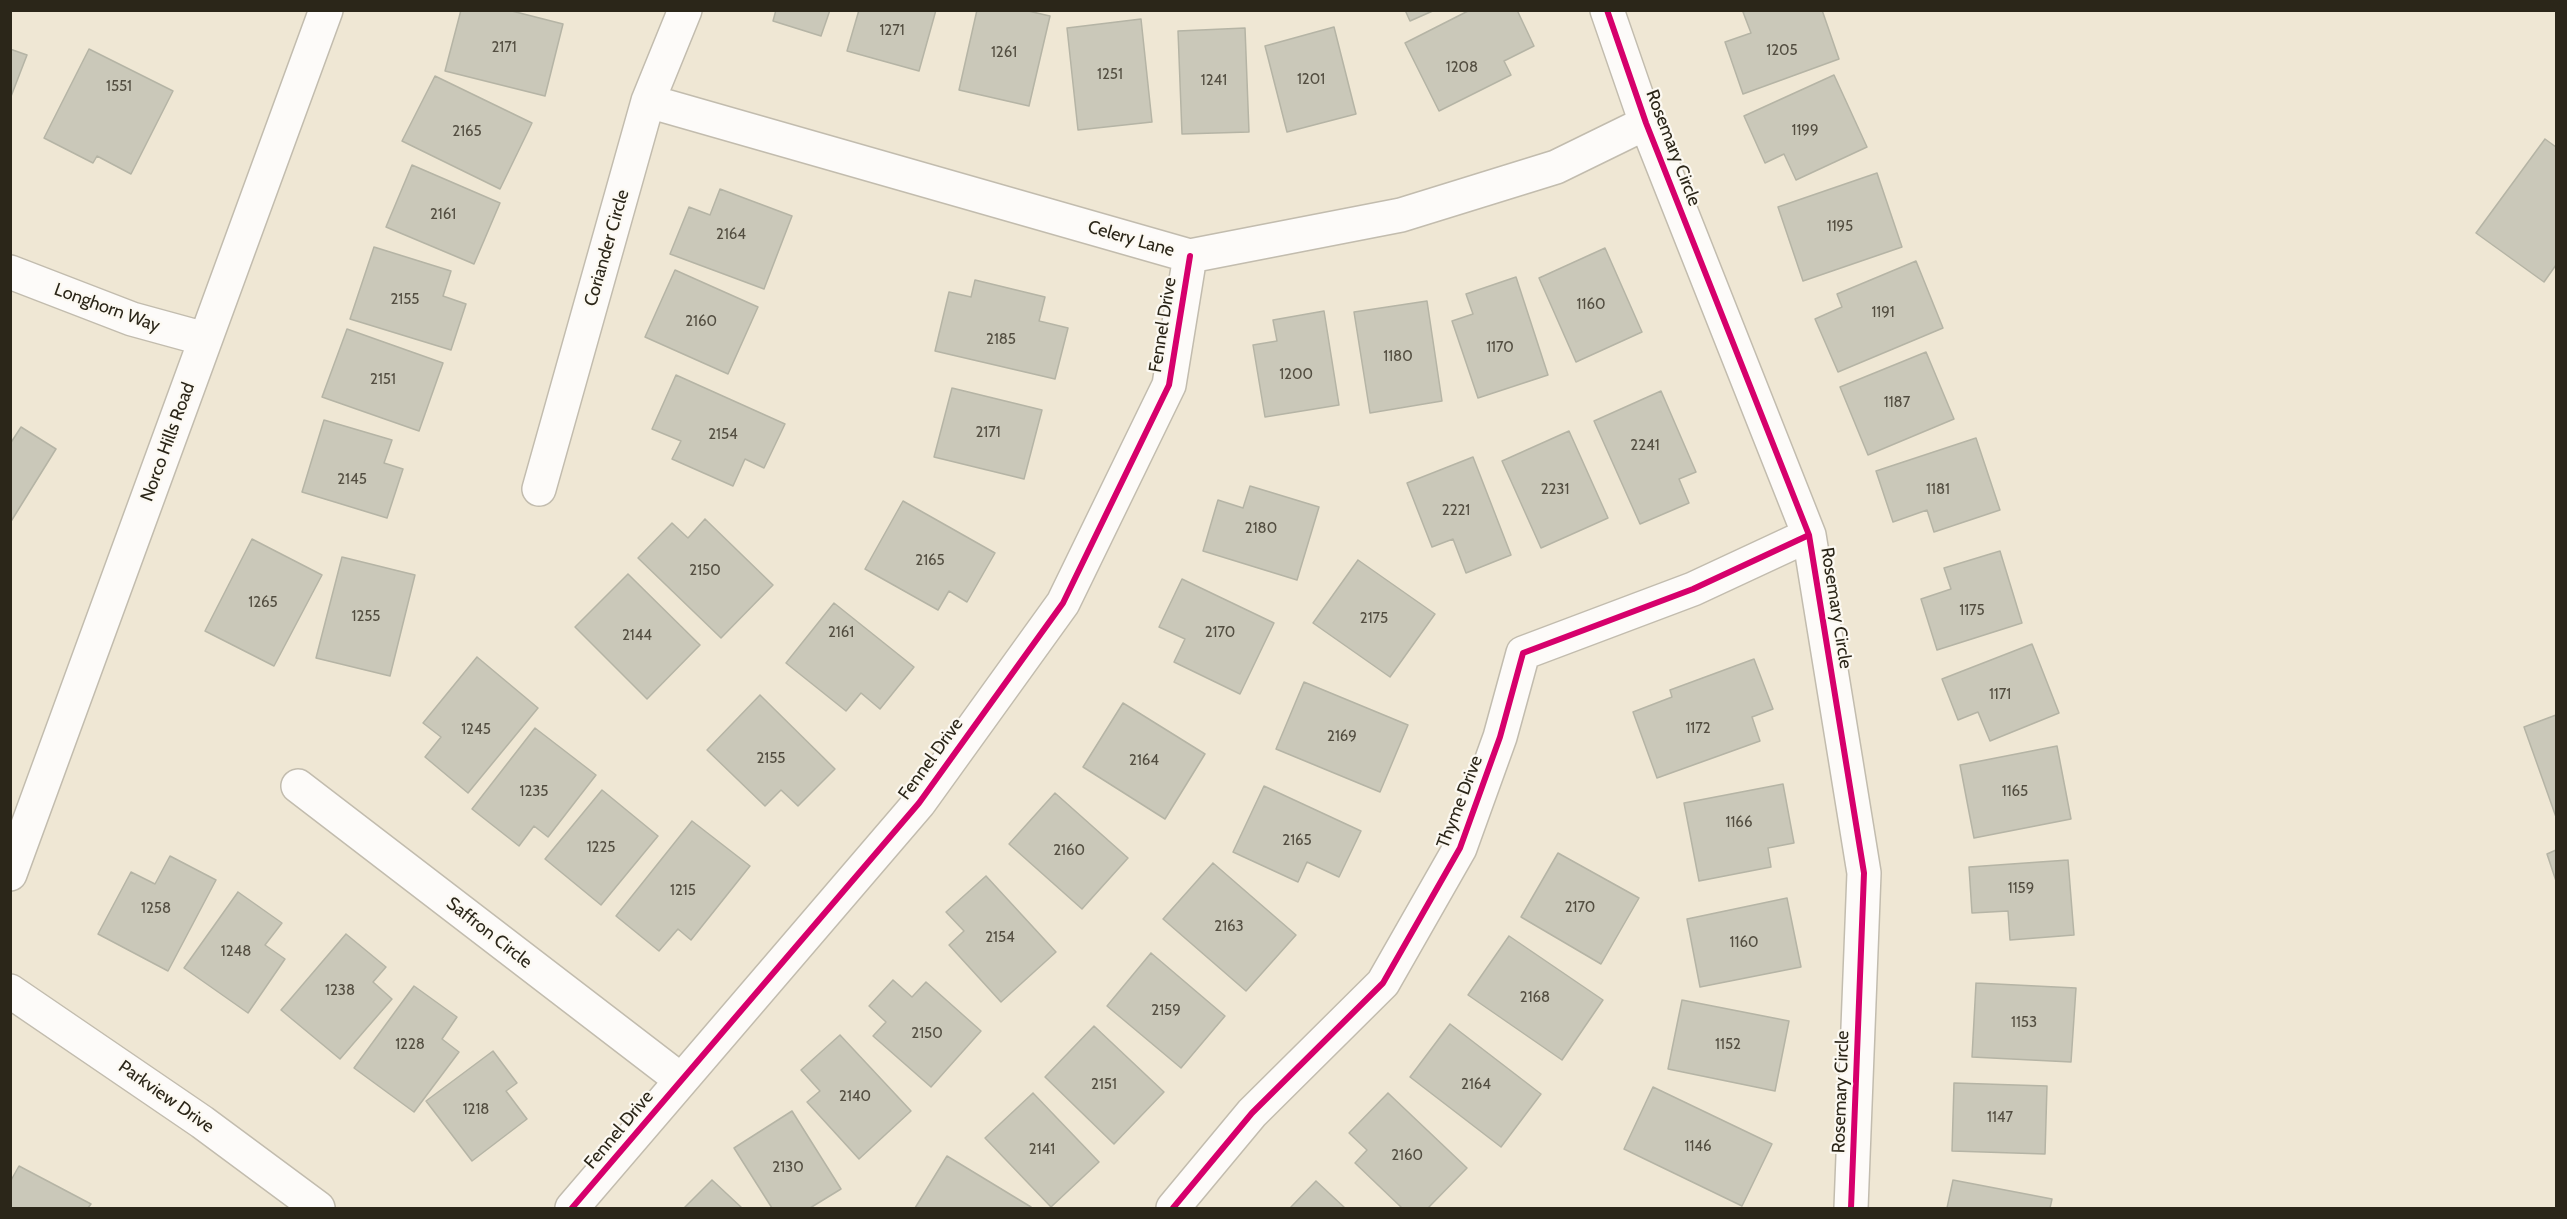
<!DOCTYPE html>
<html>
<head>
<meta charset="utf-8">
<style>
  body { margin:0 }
  #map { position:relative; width:2567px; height:1219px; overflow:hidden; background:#efe7d4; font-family:Cabin,sans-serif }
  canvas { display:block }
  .frame { position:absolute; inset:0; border:12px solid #2b2619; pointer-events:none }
</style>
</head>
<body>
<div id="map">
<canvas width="2567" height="1219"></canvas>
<div class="frame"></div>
</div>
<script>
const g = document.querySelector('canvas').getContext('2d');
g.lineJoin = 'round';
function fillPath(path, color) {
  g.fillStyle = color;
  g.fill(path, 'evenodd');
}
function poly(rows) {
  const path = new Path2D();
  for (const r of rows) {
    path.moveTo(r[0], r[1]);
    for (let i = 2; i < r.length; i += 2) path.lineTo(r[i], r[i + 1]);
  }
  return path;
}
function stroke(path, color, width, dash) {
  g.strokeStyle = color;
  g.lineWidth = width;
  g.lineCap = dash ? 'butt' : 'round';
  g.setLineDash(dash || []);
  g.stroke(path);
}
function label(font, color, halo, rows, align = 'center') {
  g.font = font + ' Cabin,sans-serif';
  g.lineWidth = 4.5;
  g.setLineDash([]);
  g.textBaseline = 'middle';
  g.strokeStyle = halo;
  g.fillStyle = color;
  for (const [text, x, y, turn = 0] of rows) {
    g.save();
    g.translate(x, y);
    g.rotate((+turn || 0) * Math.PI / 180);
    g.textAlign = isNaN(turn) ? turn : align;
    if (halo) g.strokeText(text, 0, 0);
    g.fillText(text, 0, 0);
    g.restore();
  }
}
const building = poly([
  [461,10,508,10,563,24,545,96,445,71,461,10],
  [776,10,830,10,821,36,773,21,776,10],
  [859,10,936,10,919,71,847,51,859,10],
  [977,10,1024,10,1050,16,1029,106,959,90,977,10],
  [1405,10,1435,10,1410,21,1405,10],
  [1470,10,1517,10,1534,46,1504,61,1511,75,1439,111,1405,43,1470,10],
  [1747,10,1822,10,1839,59,1743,94,1725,42,1751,33,1743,12,1747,10],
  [1141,19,1152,122,1078,130,1067,28,1141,19],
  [1334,27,1356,114,1287,132,1265,46,1334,27],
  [1245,28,1249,132,1182,134,1178,31,1245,28],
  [10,49,27,55,10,99,10,49],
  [89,49,173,91,131,174,97,156,93,163,44,138,89,49],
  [1834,75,1867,147,1796,180,1784,154,1765,163,1744,116,1834,75],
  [435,76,532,123,500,189,402,141,435,76],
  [2545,139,2556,147,2556,265,2544,282,2476,233,2545,139],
  [412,165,500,203,474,264,386,227,412,165],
  [1877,173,1902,247,1803,281,1778,207,1877,173],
  [720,189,792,216,764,289,670,254,689,207,710,215,720,189],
  [374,247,451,271,443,296,466,304,451,350,350,319,374,247],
  [1605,248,1642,332,1576,362,1539,278,1605,248],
  [1916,261,1943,328,1838,372,1815,319,1842,307,1837,294,1916,261],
  [675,270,758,307,728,374,645,337,675,270],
  [1516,277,1548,375,1478,398,1452,321,1473,314,1466,294,1516,277],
  [975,280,1045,297,1039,321,1068,328,1055,379,935,351,949,292,971,297,975,280],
  [1427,301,1442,401,1370,413,1354,312,1427,301],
  [1324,311,1339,405,1265,417,1253,345,1277,341,1273,320,1324,311],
  [347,329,443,363,419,431,322,397,347,329],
  [1926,352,1954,419,1868,455,1840,387,1926,352],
  [676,375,785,424,764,468,745,459,733,486,672,459,681,441,652,429,676,375],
  [952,388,1042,410,1024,479,934,457,952,388],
  [1661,391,1696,472,1679,479,1689,503,1640,524,1594,421,1661,391],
  [324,420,392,440,384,463,403,469,387,518,302,492,324,420],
  [21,427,56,449,10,523,10,444,21,427],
  [1569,431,1608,518,1541,548,1502,461,1569,431],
  [1976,438,2000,510,1934,532,1927,510,1893,522,1876,471,1976,438],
  [1473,457,1511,555,1466,573,1453,539,1432,547,1407,483,1473,457],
  [1250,486,1319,507,1297,580,1203,551,1218,500,1243,508,1250,486],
  [903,501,995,553,967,602,949,591,938,610,865,569,903,501],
  [705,519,773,585,721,638,638,558,672,523,688,538,705,519],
  [252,539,322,575,274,666,205,631,252,539],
  [2000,551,2022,623,1937,650,1921,599,1951,589,1944,568,2000,551],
  [342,557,415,575,390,676,316,658,342,557],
  [1358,560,1435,614,1390,677,1313,623,1358,560],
  [628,574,700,645,647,699,575,627,628,574],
  [1182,579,1274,623,1240,694,1174,662,1185,639,1159,627,1182,579],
  [834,603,914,667,880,709,861,693,846,711,786,663,834,603],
  [2032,644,2059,713,1990,741,1978,712,1958,720,1942,679,2032,644],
  [477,657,538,708,468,793,425,757,441,737,423,723,477,657],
  [1754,659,1773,709,1752,717,1760,741,1657,778,1633,712,1672,697,1670,690,1754,659],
  [1304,682,1408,725,1380,792,1276,749,1304,682],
  [760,695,835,769,798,806,781,790,765,806,707,750,760,695],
  [1123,703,1205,754,1165,819,1083,767,1123,703],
  [2556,715,2556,817,2524,727,2556,715],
  [535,728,596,775,548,837,534,826,519,846,472,809,535,728],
  [2057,746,2071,819,1974,838,1960,765,2057,746],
  [1783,784,1794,843,1768,848,1771,867,1699,881,1684,803,1783,784],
  [1264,786,1361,831,1339,877,1307,862,1298,882,1233,852,1264,786],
  [602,790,658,836,601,905,545,859,602,790],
  [1055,793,1128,858,1082,909,1009,844,1055,793],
  [692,821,750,866,691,940,678,929,659,951,616,916,692,821],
  [2556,850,2556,881,2547,854,2556,850],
  [1558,853,1639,898,1601,964,1521,917,1558,853],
  [170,856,216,880,168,971,98,934,131,872,155,884,170,856],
  [2068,860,2074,935,2010,940,2008,911,1972,913,1969,867,2068,860],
  [1213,863,1296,935,1246,991,1163,919,1213,863],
  [986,876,1056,952,1001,1002,949,945,964,931,946,912,986,876],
  [238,892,282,923,265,945,285,959,248,1013,184,968,238,892],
  [1787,898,1801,967,1700,987,1687,919,1787,898],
  [346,934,386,967,373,982,392,999,340,1059,281,1010,346,934],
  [1509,936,1603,1000,1562,1060,1468,995,1509,936],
  [1151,953,1225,1016,1181,1068,1107,1006,1151,953],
  [893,980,912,997,926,982,981,1031,931,1087,873,1036,886,1022,869,1006,893,980],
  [1976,983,2076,988,2071,1062,1972,1057,1976,983],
  [414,986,457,1017,442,1039,459,1052,414,1112,354,1068,414,986],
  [1682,1000,1789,1021,1775,1091,1668,1069,1682,1000],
  [1450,1024,1541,1094,1501,1147,1410,1077,1450,1024],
  [1094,1026,1164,1092,1114,1144,1045,1077,1094,1026],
  [840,1035,911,1111,859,1159,807,1102,820,1091,801,1070,840,1035],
  [493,1051,517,1083,506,1091,527,1119,472,1161,426,1101,493,1051],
  [1954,1083,2047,1086,2045,1154,1952,1151,1954,1083],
  [1653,1087,1772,1144,1742,1206,1624,1149,1653,1087],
  [1033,1093,1099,1162,1051,1207,985,1138,1033,1093],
  [1388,1093,1467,1168,1428,1208,1402,1208,1355,1163,1367,1150,1349,1133,1388,1093],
  [792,1111,841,1189,810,1208,772,1208,734,1148,792,1111],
  [947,1156,1031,1207,1031,1208,915,1208,947,1156],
  [19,1166,91,1204,88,1208,10,1208,10,1182,19,1166],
  [712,1180,742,1208,684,1208,712,1180],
  [1953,1180,2052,1199,2050,1208,1947,1208,1953,1180],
  [1316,1181,1345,1208,1290,1208,1316,1181]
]);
fillPath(building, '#cac8b9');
stroke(building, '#b5b4a5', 1.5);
const minor = poly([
  [1607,10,1646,123,1809,535,1864,873,1851,1208],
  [648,101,1190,256,1401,215,1556,167,1646,123],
  [10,272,132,319,205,339],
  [539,489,648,101,685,10],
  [298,786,681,1080],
  [10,874,326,10],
  [10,991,202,1122,318,1208],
  [572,1208,919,803,1063,603,1169,385,1190,256],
  [1173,1208,1252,1113,1383,983,1460,848,1500,737,1523,653,1693,589,1809,535]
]);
stroke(minor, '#c2bcae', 36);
stroke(minor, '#fdfbf9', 33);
stroke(poly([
  [1607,10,1646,123,1809,535,1864,873,1851,1208],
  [572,1208,919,803,1063,603,1169,385,1190,256],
  [1173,1208,1252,1113,1383,983,1460,848,1500,737,1523,653,1693,589,1809,535]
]), '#d6006c', 6);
label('15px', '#534e41', null, [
  ["1271",892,31],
  ["2171",504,48],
  ["1205",1782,51],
  ["1261",1004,53],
  ["1208",1462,68],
  ["1251",1110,75],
  ["1201",1311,80],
  ["1241",1214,81],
  ["1551",119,87],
  ["1199",1805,131],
  ["2165",467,132],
  ["2161",443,215],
  ["1195",1840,227],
  ["2164",731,235],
  ["2155",405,300],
  ["1160",1591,305],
  ["1191",1883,313],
  ["2160",701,322],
  ["2185",1001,340],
  ["1170",1500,348],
  ["1180",1398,357],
  ["1200",1296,375],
  ["2151",383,380],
  ["1187",1897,403],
  ["2171",988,433],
  ["2154",723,435],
  ["2241",1645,446],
  ["2145",352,480],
  ["2231",1555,490],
  ["1181",1938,490],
  ["2221",1456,511],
  ["2180",1261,529],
  ["2165",930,561],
  ["2150",705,571],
  ["1265",263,603],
  ["1175",1972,611],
  ["1255",366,617],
  ["2175",1374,619],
  ["2161",841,633],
  ["2170",1220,633],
  ["2144",637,636],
  ["1171",2000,695],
  ["1172",1698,729],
  ["1245",476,730],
  ["2169",1342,737],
  ["2155",771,759],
  ["2164",1144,761],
  ["1235",534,792],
  ["1165",2015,792],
  ["1166",1739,823],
  ["2165",1297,841],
  ["1225",601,848],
  ["2160",1069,851],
  ["1159",2021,889],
  ["1215",683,891],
  ["2170",1580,908],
  ["1258",156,909],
  ["2163",1229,927],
  ["2154",1000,938],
  ["1160",1744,943],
  ["1248",236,952],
  ["1238",340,991],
  ["2168",1535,998],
  ["2159",1166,1011],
  ["1153",2024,1023],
  ["2150",927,1034],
  ["1228",410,1045],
  ["1152",1728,1045],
  ["2151",1104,1085],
  ["2164",1476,1085],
  ["2140",855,1097],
  ["1218",476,1110],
  ["1147",2000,1118],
  ["1146",1698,1147],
  ["2141",1042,1150],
  ["2160",1407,1156],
  ["2130",788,1168]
]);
label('18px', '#2b2619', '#fcf9f2', [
  ["Rosemary Circle",1673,148,69],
  ["Celery Lane",1131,239,16],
  ["Coriander Circle",607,248,-74],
  ["Longhorn Way",107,308,20],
  ["Fennel Drive",1163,325,-81],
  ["Norco Hills Road",168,442,-70],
  ["Rosemary Circle",1836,608,81],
  ["Fennel Drive",931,759,-54],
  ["Thyme Drive",1460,802,-69],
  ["Saffron Circle",489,933,38],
  ["Rosemary Circle",1841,1092,-88],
  ["Parkview Drive",166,1097,35],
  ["Fennel Drive",619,1130,-50]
]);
</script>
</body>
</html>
